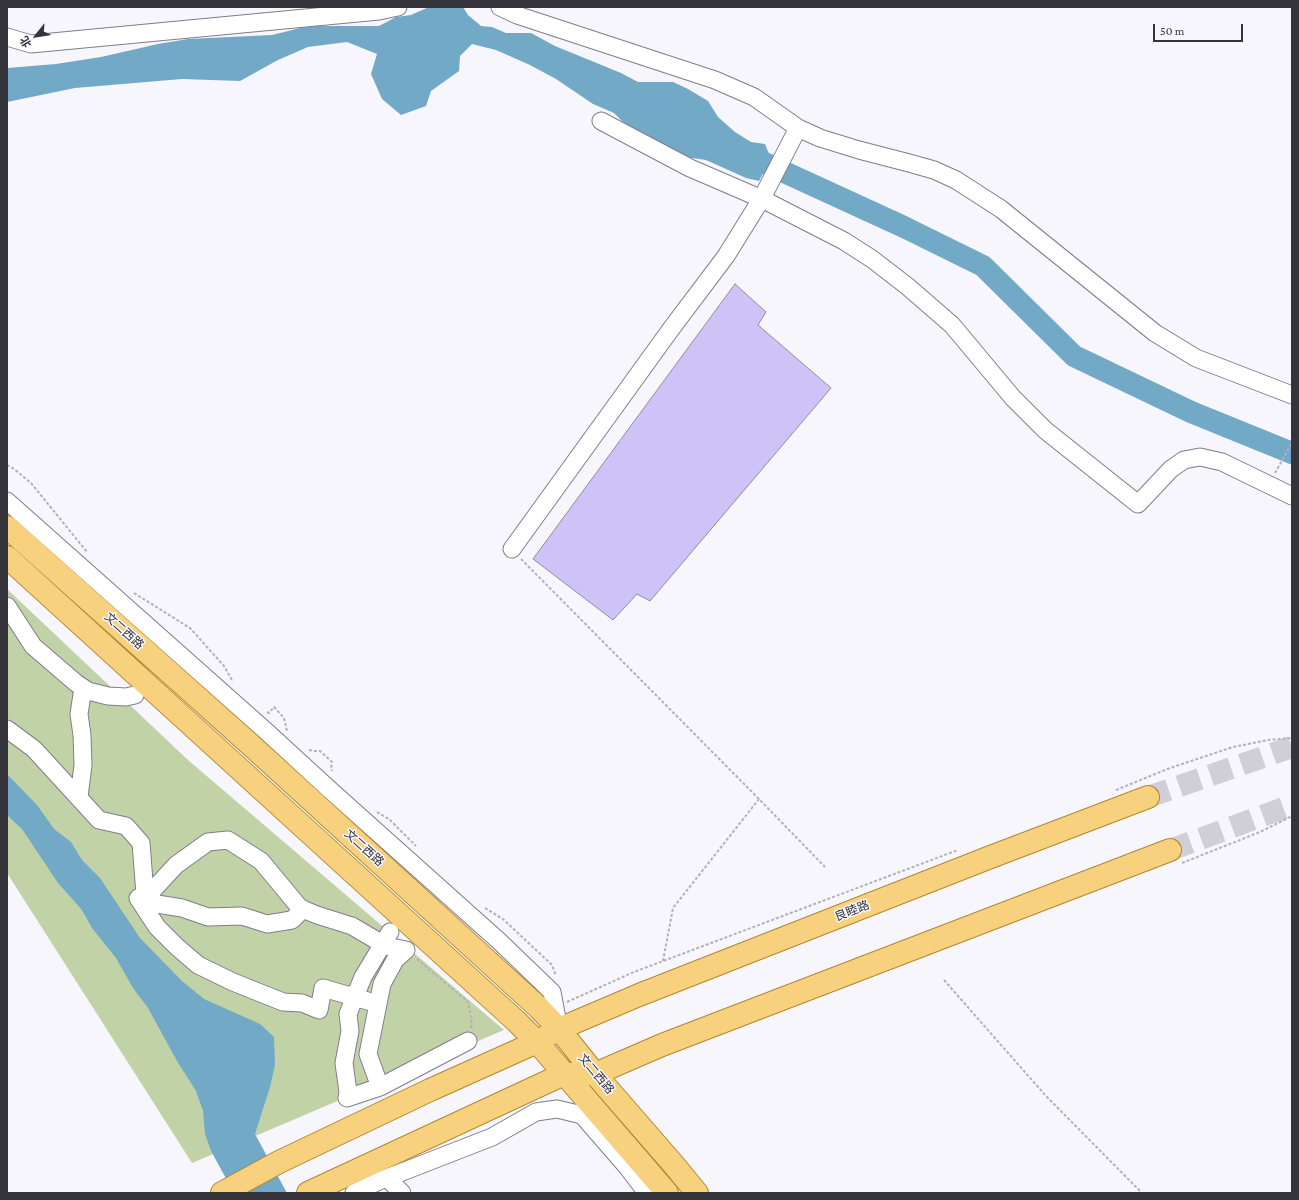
<!DOCTYPE html>
<html>
<head>
<meta charset="utf-8">
<style>
  body { margin:0 }
  #map { position:relative; width:1299px; height:1200px; overflow:hidden; background:#f7f6fd; font-family:"Crimson Pro","Noto Sans SC",serif }
  canvas { display:block }
  .frame { position:absolute; inset:0; border:8px solid #35343b; pointer-events:none }
  .north { position:absolute; left:16px; top:16px; width:40px; height:40px; -webkit-text-stroke:3px #f7f6fd; paint-order:stroke; rotate:240deg; font-size:11px; font-weight:700; line-height:16px; text-align:center; color:#35343b }
  .north::after { content:''; display:block; margin:auto; width:14px; height:18px; background:#35343b; clip-path:polygon(50% 0,100% 100%,50% 72%,0 100%) }
  .scale { position:absolute; left:1153px; top:24px; width:90px; height:18px; box-sizing:border-box; border:2px solid #35343b; border-top:0; padding-left:5px; font-size:12px; line-height:14px; white-space:nowrap; color:#35343b; -webkit-text-stroke:3px #f7f6fd; paint-order:stroke }
</style>
</head>
<body>
<div id="map">
<canvas width="1299" height="1200"></canvas>
<div class="frame"></div>
<div class="north">北</div>
<div class="scale">50 m</div>
</div>
<script>
const g = document.querySelector('canvas').getContext('2d');
g.lineJoin = 'round';
function fillPath(path, color) {
  g.fillStyle = color;
  g.fill(path, 'evenodd');
}
function poly(rows) {
  const path = new Path2D();
  for (const r of rows) {
    path.moveTo(r[0], r[1]);
    for (let i = 2; i < r.length; i += 2) path.lineTo(r[i], r[i + 1]);
  }
  return path;
}
function stroke(path, color, width, dash) {
  g.strokeStyle = color;
  g.lineWidth = width;
  g.lineCap = dash ? 'butt' : 'round';
  g.setLineDash(dash || []);
  g.stroke(path);
}
function label(font, color, halo, rows, align = 'center') {
  g.font = font + ' "Crimson Pro","Noto Sans SC",serif';
  g.lineWidth = 3;
  g.setLineDash([]);
  g.textBaseline = 'middle';
  g.strokeStyle = halo;
  g.fillStyle = color;
  for (const [text, x, y, turn = 0] of rows) {
    g.save();
    g.translate(x, y);
    g.rotate((+turn || 0) * Math.PI / 180);
    g.textAlign = isNaN(turn) ? turn : align;
    if (halo) g.strokeText(text, 0, 0);
    g.fillText(text, 0, 0);
    g.restore();
  }
}
fillPath(poly([
  [7,589,188,760,504,1030,192,1163,7,873]
]), '#c2d2a7');
fillPath(poly([
  [429,7,463,7,468,15,481,26,492,27,506,33,531,33,555,46,621,73,638,82,673,82,688,89,708,101,718,117,735,132,751,142,765,144,771,159,759,181,746,178,706,160,685,157,629,128,614,113,593,104,556,79,530,65,496,50,472,44,460,56,459,71,431,91,426,106,401,115,382,99,371,74,377,54,347,42,308,47,278,60,240,81,182,79,75,88,7,102,7,68,56,64,101,57,158,44,188,39,272,35,300,28,315,26,379,26,396,17,411,15],
  [7,774,37,805,54,829,71,842,82,860,100,878,140,938,182,981,204,999,260,1024,274,1037,275,1065,270,1087,255,1134,287,1193,234,1193,211,1151,205,1134,203,1111,196,1091,177,1061,148,1008,133,988,116,958,92,928,82,910,58,883,22,829,7,815]
]), '#72a9c7');
stroke(poly([
  [758,160,904,227,983,266,1074,356,1191,412,1292,453]
]), '#72a9c7', 22);
const building = poly([
  [735,284,766,312,758,325,831,388,650,601,637,594,613,620,533,559,735,284]
]);
fillPath(building, '#cdc3f7');
stroke(building, '#8f8c9d', 1);
stroke(poly([
  [1148,797,1292,747],
  [1170,850,1292,805]
]), '#d0cfd6', 22, [22, 11]);
const minor = poly([
  [500,7,517,15,715,80,754,97,798,128,820,138,859,150,909,163,934,170,956,180,1001,209,1155,333,1196,358,1292,395],
  [7,37,31,44,379,11,398,7],
  [601,121,690,168,762,199,844,241,872,259,907,286,952,325,1013,398,1045,430,1138,504,1171,469,1184,460,1200,457,1222,462,1292,496],
  [7,501,267,732,329,789,499,941,552,992,559,1029],
  [512,549,671,329,726,256,762,198,798,128],
  [7,606,33,646,76,683,88,691,108,696,126,697,135,695],
  [7,729,34,749,99,820,126,826,141,843,145,894,157,904,182,908,208,917,242,916,267,924,292,920,303,909],
  [79,797,83,765,82,735,79,714,83,688],
  [390,932,363,977,348,1014,350,1031,344,1063,348,1092,347,1098,380,1087,468,1041],
  [378,1004,323,988,319,1010,302,1003,283,1002,233,982,198,965,177,947,157,927,138,898,153,890,176,865,208,842,228,840,261,861,300,908,317,915,352,926,386,946,406,950],
  [380,1087,368,1054,382,984,395,960,406,950],
  [387,1178,402,1193],
  [354,1193,379,1181,492,1137,536,1112,557,1109,582,1115,628,1168,647,1193]
]);
const major = poly([
  [7,527,253,747,539,1008,559,1029,595,1074,674,1165,697,1193],
  [7,557,516,1021,537,1042,667,1193],
  [222,1193,279,1162,430,1090,537,1042,559,1029,639,995,988,858,1148,797],
  [308,1193,564,1074,595,1074,662,1045,1170,850]
]);
stroke(minor, '#7f7c8d', 19);
stroke(major, '#b1872f', 24);
stroke(poly([
  [7,465,14,469,31,483,87,552],
  [1275,473,1292,443],
  [521,559,759,799,825,867],
  [134,593,190,628,224,666,233,682],
  [267,712,269,713,274,707,284,718,287,731],
  [309,750,314,751,320,751,332,762,331,768,332,771],
  [1116,790,1170,768,1233,747,1268,740,1292,738],
  [377,812,389,819,416,846],
  [1182,863,1260,832,1292,816],
  [485,908,503,919,552,965,556,976],
  [417,959,468,1002,472,1024,471,1029],
  [663,961,673,908,759,799],
  [944,980,1046,1096,1142,1193],
  [567,1002,634,972,958,850]
]), '#b2b1b8', 2, [3, 2]);
stroke(minor, '#fff', 17);
stroke(major, '#f8d17e', 22);
label('12px', '#35343b', '#f7f6fd', [
  ["文二西路",124,631,42],
  ["文二西路",364,848,42],
  ["良睦路",852,911,-21],
  ["文二西路",596,1074,50]
]);
</script>
</body>
</html>
